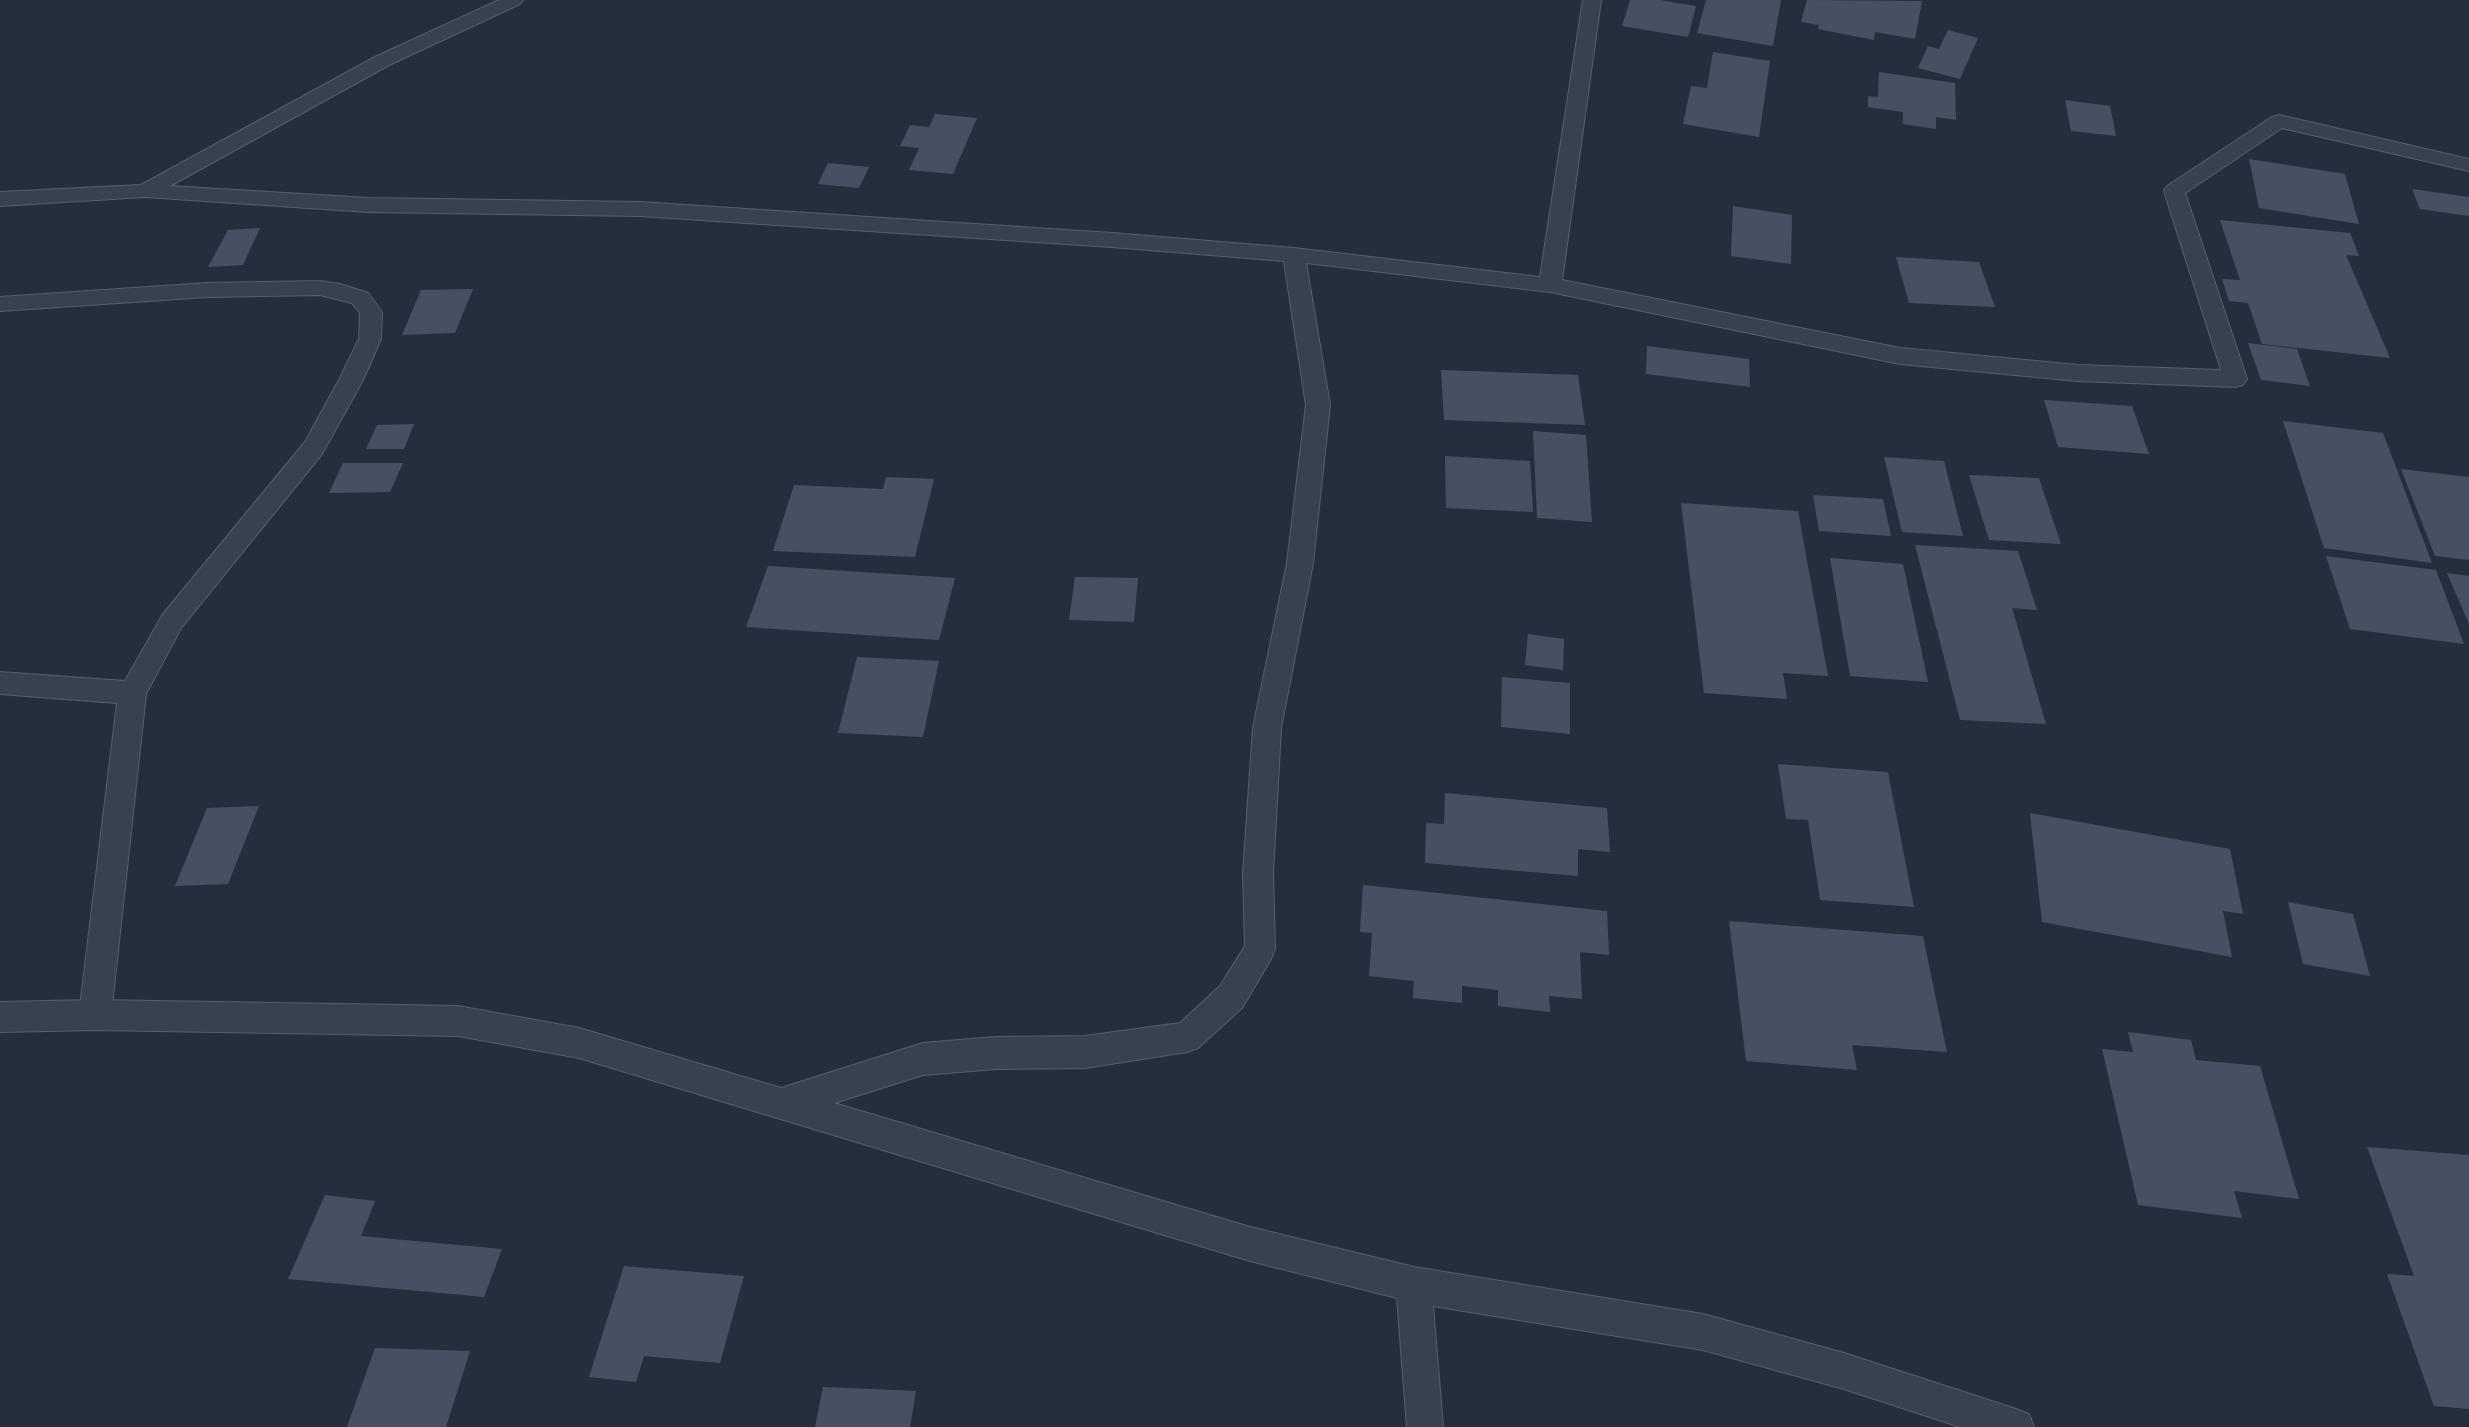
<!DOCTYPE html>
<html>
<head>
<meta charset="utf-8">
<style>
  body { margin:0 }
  canvas { display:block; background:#242f3e }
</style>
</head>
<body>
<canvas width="2469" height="1427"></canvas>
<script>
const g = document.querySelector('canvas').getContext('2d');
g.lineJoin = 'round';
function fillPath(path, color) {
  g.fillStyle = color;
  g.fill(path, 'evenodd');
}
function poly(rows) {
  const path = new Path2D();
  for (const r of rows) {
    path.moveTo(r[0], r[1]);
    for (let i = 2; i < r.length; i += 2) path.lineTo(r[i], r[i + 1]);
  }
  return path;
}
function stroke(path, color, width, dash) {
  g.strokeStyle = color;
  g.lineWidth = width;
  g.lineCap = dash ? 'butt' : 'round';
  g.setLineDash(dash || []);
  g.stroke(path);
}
fillPath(poly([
  [1630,0,1659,0,1696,6,1688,37,1622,26],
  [1706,0,1781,0,1773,46,1697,33],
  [1807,0,1922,1,1915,39,1875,32,1874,40,1818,29,1819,25,1801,22],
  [1948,30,1978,38,1960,79,1918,68,1928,46,1939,49],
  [1713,52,1770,61,1759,137,1683,124,1691,86,1707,88],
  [1879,72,1955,83,1956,120,1936,117,1936,129,1903,124,1903,112,1868,107,1868,96,1878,97],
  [2065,100,2110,106,2116,136,2071,131],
  [935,114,977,118,953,174,909,170,919,148,900,146,910,125,929,127],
  [2249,159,2345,174,2359,224,2259,208],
  [828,163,869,167,859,188,818,184],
  [2412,189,2469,197,2469,216,2420,209],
  [1733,206,1792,215,1791,264,1731,256],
  [2220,220,2350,233,2359,256,2346,255,2390,358,2262,344,2248,303,2229,301,2222,279,2240,280],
  [260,228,243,265,208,267,228,230],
  [1896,257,1979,262,1995,307,1909,303],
  [473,289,455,333,402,335,421,290],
  [2248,343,2297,349,2310,386,2261,380],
  [1647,346,1749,359,1750,387,1646,374],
  [1441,370,1578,375,1585,425,1444,420],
  [2044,400,2132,406,2149,454,2058,447],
  [2283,421,2383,433,2432,563,2324,548],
  [414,424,404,449,366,449,377,425],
  [1533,431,1586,435,1592,522,1537,518],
  [1445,456,1530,461,1533,512,1446,508],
  [1884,457,1944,461,1963,536,1902,532],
  [343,463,403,463,390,492,329,493],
  [2401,469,2469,477,2469,560,2435,556],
  [1969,475,2039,478,2061,544,1989,540],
  [886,477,934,479,915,557,773,551,794,485,883,489],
  [1813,495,1883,499,1891,536,1819,531],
  [1681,503,1798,511,1828,676,1783,673,1787,699,1704,693],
  [1915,545,2018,551,2037,610,2012,608,2046,724,1960,720],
  [2326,556,2436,570,2464,644,2350,629],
  [1830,558,1903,564,1928,682,1850,676],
  [768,566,955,578,939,640,746,627],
  [2447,573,2469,576,2469,624],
  [1075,577,1138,578,1134,622,1069,620],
  [1528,634,1564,639,1563,670,1525,665],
  [857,657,939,661,923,737,838,733],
  [1502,677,1570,683,1570,734,1501,727],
  [1778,764,1888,772,1914,907,1820,900,1808,820,1786,819],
  [1445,793,1607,808,1610,852,1578,849,1578,876,1425,863,1426,823,1444,824],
  [259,806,228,884,175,886,207,808],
  [2030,813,2230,849,2243,914,2223,911,2232,957,2042,922],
  [1363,885,1607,911,1609,955,1580,952,1582,999,1549,996,1550,1012,1498,1006,1498,990,1462,986,1462,1003,1413,998,1414,981,1369,976,1372,933,1360,932],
  [2288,902,2353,914,2370,976,2303,964],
  [1729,921,1923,936,1947,1052,1852,1045,1857,1070,1746,1061],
  [2128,1032,2191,1040,2196,1060,2260,1066,2299,1199,2234,1191,2242,1218,2138,1205,2102,1049,2133,1052],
  [2367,1147,2469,1155,2469,1409,2434,1406,2387,1274,2414,1276],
  [325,1195,375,1201,361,1236,502,1249,484,1297,288,1279],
  [624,1266,744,1276,720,1363,644,1356,636,1382,589,1377],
  [375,1348,470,1351,446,1427,347,1427],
  [823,1387,916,1391,910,1427,815,1427]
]), '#455162');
const lane = poly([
  [320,281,340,284,368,293,382,312,381,339,363,380,322,454,181,628,146,694,111,1015,106,1026,95,1030,84,1026,79,1015,117,703,0,694,0,672,125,681,163,614,305,442,339,380,359,339,360,313,352,303,320,295,207,297,0,311,0,297,207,283,320,281]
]);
const street = poly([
  [499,0,523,0,520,4,389,65,170,186,368,198,640,202,1112,233,1294,248,1540,277,1583,0,1601,0,1562,280,1900,348,2078,365,2221,370,2164,191,2167,186,2272,117,2279,115,2469,159,2469,171,2282,128,2185,193,2247,379,2243,385,2235,387,2078,381,1900,364,1550,292,1306,263,1330,405,1313,563,1281,728,1273,873,1275,949,1271,959,1242,1008,1198,1048,1187,1052,1085,1068,996,1069,923,1075,834,1103,1250,1227,1414,1267,1703,1314,1844,1353,2016,1409,2029,1414,2034,1427,1960,1427,1844,1389,1703,1350,1433,1306,1443,1427,1407,1427,1397,1298,1250,1261,579,1058,458,1036,95,1030,0,1032,0,1002,95,1000,458,1006,579,1028,781,1088,923,1043,996,1037,1085,1036,1180,1023,1220,986,1245,946,1243,873,1253,728,1287,563,1306,405,1284,261,1112,247,640,216,368,212,145,197,0,206,0,192,141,185,375,57,499,0]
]);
stroke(lane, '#565f6c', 2);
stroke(street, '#565f6c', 2);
fillPath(lane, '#38414e');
fillPath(street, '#38414e');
</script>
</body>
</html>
